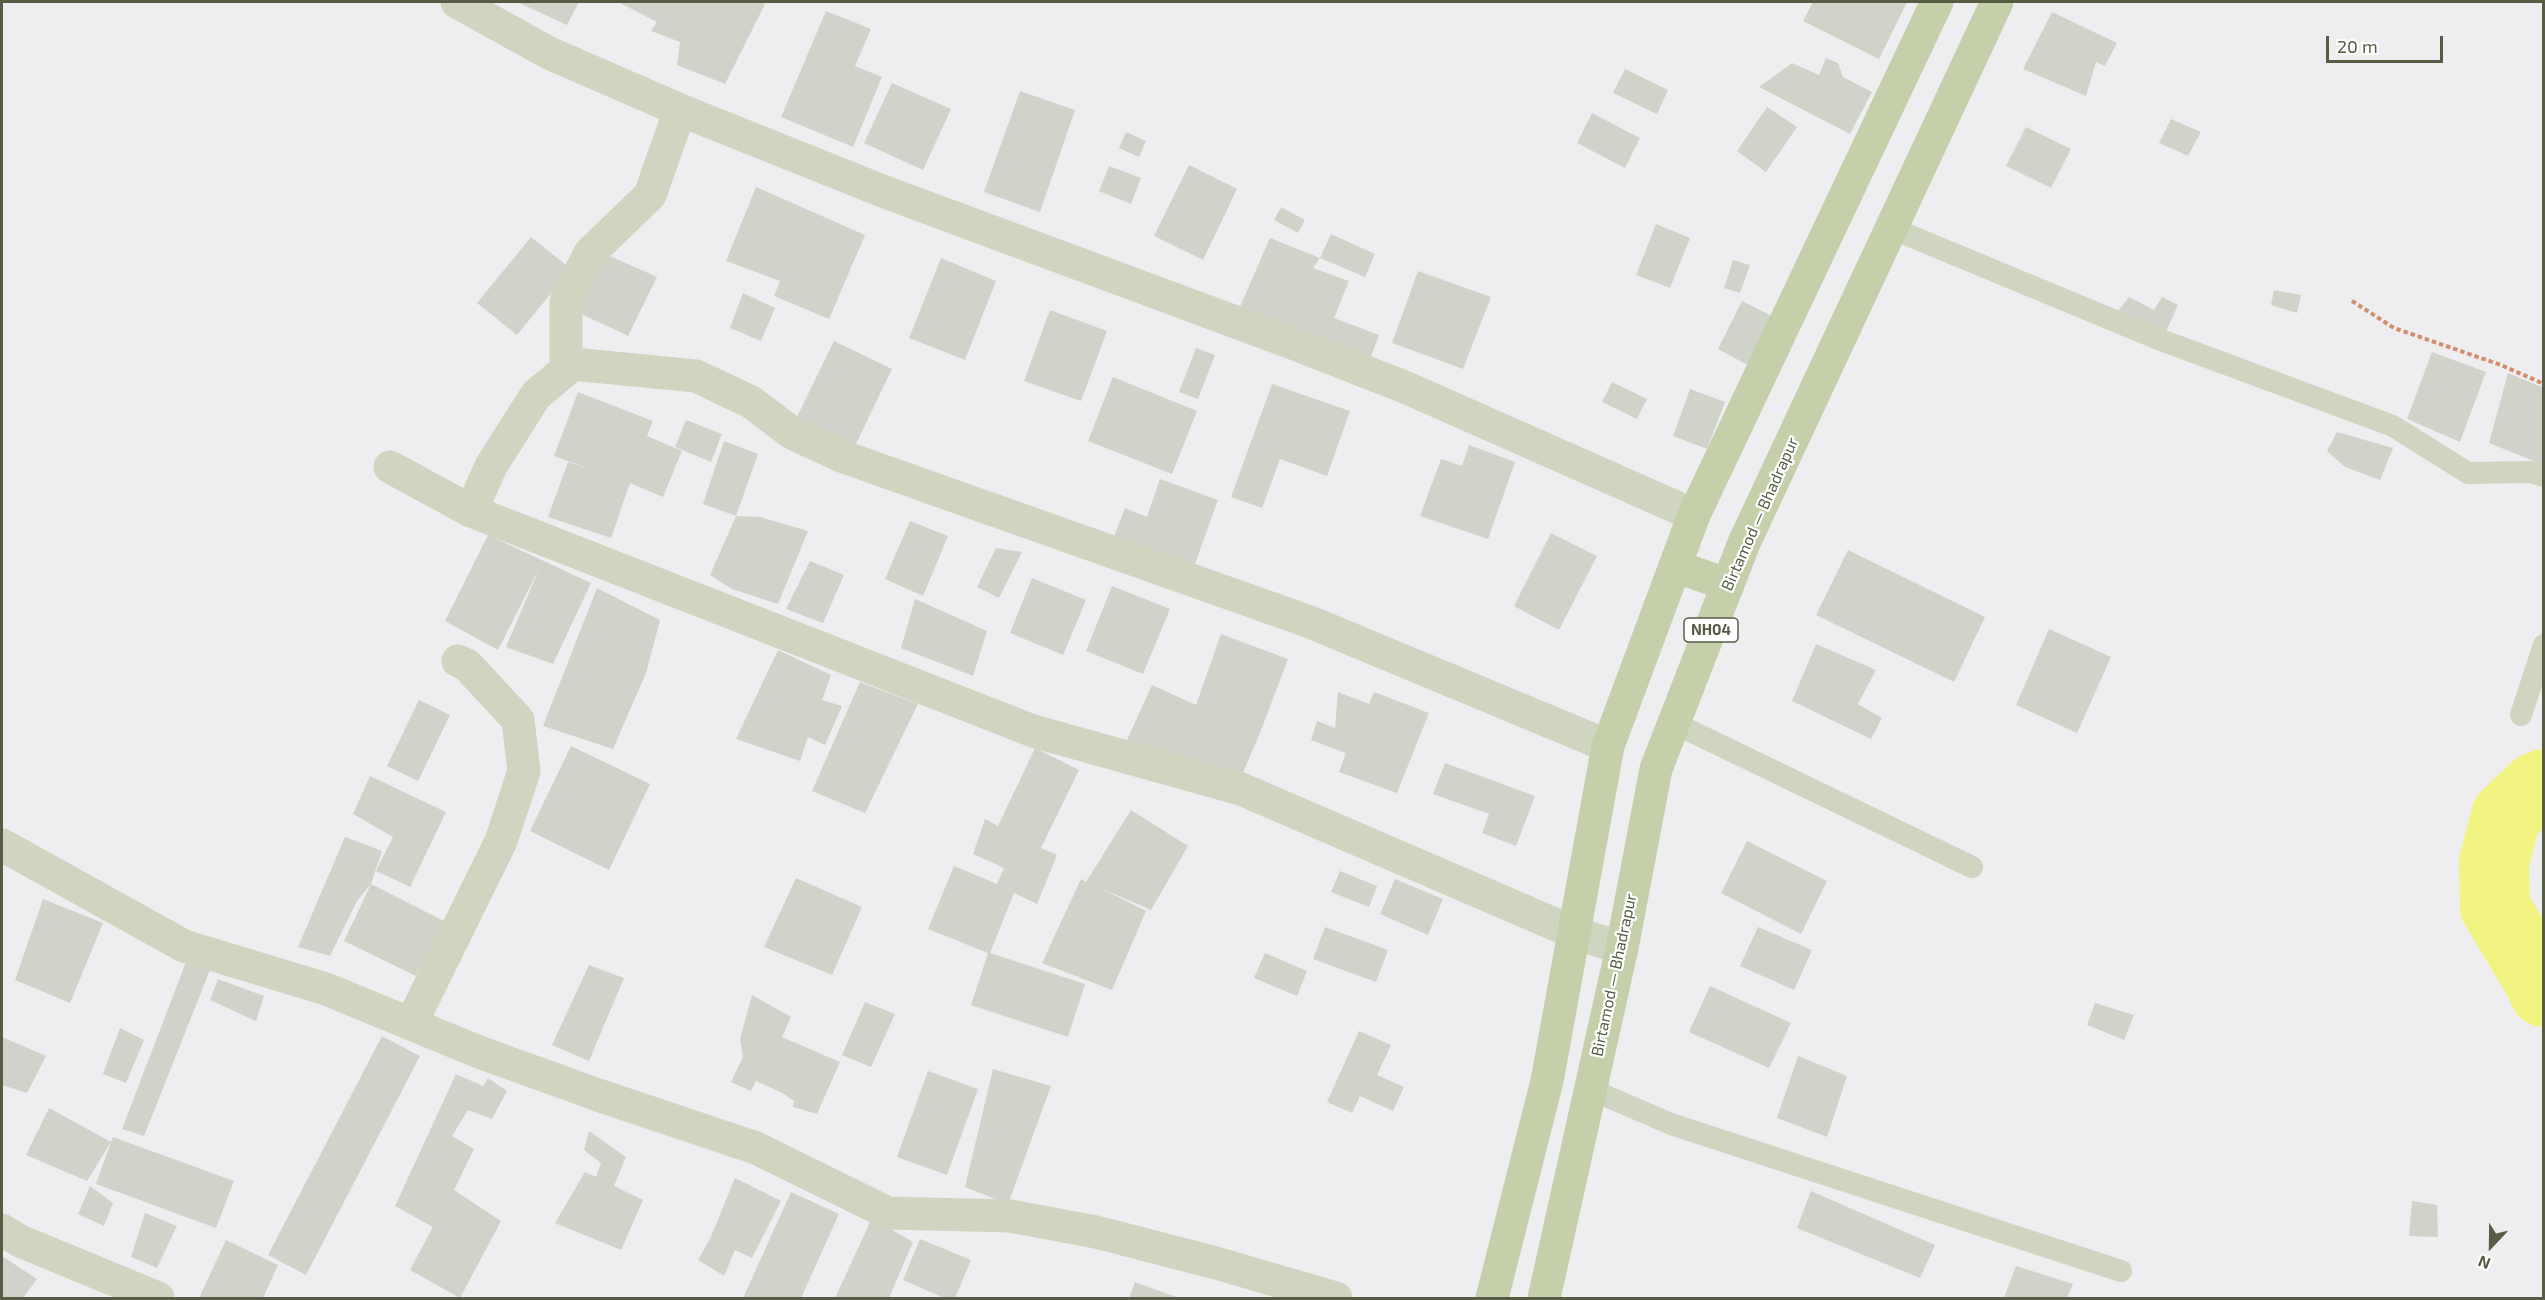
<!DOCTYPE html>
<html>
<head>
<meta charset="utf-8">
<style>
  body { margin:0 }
  #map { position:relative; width:2545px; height:1300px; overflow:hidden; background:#eeeef1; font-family:"Exo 2",sans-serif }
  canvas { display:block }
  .frame { position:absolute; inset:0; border:3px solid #565d44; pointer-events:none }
  .north { position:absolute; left:2461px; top:1216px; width:60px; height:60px; -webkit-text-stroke:4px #fff; paint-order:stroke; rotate:202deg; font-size:16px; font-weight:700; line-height:24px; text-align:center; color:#565d44 }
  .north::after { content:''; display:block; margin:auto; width:21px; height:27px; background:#565d44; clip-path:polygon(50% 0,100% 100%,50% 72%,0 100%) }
  .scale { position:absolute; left:2326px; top:36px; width:117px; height:27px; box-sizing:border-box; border:3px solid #565d44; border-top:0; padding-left:8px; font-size:18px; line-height:21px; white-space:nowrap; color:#565d44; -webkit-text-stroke:4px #fff; paint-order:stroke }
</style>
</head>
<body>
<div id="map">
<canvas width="2545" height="1300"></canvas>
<div class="frame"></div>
<div class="north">N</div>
<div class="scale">20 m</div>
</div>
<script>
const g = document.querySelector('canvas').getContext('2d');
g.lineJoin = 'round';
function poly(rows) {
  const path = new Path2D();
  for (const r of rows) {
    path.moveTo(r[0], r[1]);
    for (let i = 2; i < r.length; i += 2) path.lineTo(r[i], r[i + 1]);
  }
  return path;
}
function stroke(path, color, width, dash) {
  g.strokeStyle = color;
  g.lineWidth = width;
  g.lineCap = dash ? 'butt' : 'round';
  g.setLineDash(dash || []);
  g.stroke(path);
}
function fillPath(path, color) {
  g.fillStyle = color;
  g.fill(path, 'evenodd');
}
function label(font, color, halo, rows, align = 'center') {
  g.font = font + ' "Exo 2",sans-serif';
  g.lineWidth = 4.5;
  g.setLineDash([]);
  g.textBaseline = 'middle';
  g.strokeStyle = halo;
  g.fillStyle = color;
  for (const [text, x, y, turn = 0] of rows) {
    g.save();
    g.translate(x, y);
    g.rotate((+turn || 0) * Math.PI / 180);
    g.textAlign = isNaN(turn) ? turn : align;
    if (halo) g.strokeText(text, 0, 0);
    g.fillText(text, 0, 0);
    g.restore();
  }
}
stroke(poly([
  [2544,784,2535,788,2506,816,2494,862,2495,907,2537,977,2544,992]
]), '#f2f481', 70);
fillPath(poly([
  [517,2,579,2,567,25],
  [620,2,758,2,765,4,725,84,677,65,680,42,651,31,657,22,620,3],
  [1813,2,1907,2,1879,59,1803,21],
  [826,11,871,29,855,66,882,77,853,147,781,117],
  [2052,12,2117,43,2105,66,2096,62,2086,96,2023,69],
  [1826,58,1838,63,1843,77,1872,92,1850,134,1759,87,1792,63,1819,75],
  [1625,69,1668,90,1657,114,1613,93],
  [892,83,951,109,923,170,864,143],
  [1020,91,1075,110,1040,212,984,192],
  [1767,107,1797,127,1766,172,1737,151],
  [1592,113,1640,138,1625,168,1577,143],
  [2171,119,2201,132,2188,156,2159,143],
  [2026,127,2071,149,2051,188,2006,166],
  [1126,132,1146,141,1139,157,1119,148],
  [1189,165,1237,189,1203,260,1154,236],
  [1109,166,1141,178,1131,204,1099,191],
  [756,187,865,235,829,319,774,296,780,281,726,261],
  [1281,207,1305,220,1298,233,1274,220],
  [1656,224,1690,238,1670,288,1636,275],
  [1331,234,1375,254,1365,277,1320,258,1313,268,1349,281,1334,318,1379,335,1369,362,1239,309,1270,238,1320,258],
  [531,237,571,269,517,335,477,303],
  [603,253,657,277,628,336,577,312],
  [941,258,996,281,965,360,909,338],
  [1733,260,1750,265,1740,293,1724,288],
  [1418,271,1491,297,1463,369,1392,343],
  [2274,290,2301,295,2297,313,2271,305],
  [743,293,775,308,761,341,730,328],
  [2129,297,2154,310,2162,297,2178,305,2165,334,2117,312],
  [1742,301,1780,320,1755,369,1718,349],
  [1050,310,1107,331,1081,401,1024,381],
  [834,341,892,369,854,448,795,421],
  [1196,348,1215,355,1198,399,1179,392],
  [2432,352,2486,372,2460,442,2407,419],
  [2508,373,2544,388,2544,465,2489,443],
  [1113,377,1197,411,1172,474,1088,441],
  [1612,382,1647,399,1637,419,1602,402],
  [1272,384,1350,411,1327,476,1280,459,1262,508,1231,497],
  [1690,389,1725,402,1707,449,1673,436],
  [578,392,653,421,647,436,682,451,663,497,630,483,611,538,548,517,568,462,592,470,554,456],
  [686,420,722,434,711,462,675,447],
  [2337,432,2393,448,2380,480,2345,467,2327,451],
  [724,441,758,454,736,516,760,517,808,531,778,604,732,589,710,575,736,516,703,504],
  [1469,445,1515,462,1488,539,1420,516,1441,459,1462,466],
  [1160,479,1218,500,1192,572,1112,542,1125,508,1147,517],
  [910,521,948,536,923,596,885,579],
  [1551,533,1597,556,1559,630,1514,606],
  [488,535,591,583,553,664,506,647,539,569,498,650,445,621],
  [996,548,1022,552,999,598,977,587],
  [1848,550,1985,617,1954,682,1816,615],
  [810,561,844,575,823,623,786,609],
  [1032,578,1086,600,1063,655,1010,633],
  [1112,586,1170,609,1143,674,1086,651],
  [597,588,660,620,646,673,613,749,543,726],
  [915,599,987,631,973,676,901,648],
  [2049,629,2111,657,2077,733,2016,705],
  [1221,634,1288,659,1260,733,1236,789,1127,740,1152,685,1196,705],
  [1816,644,1876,670,1858,704,1882,718,1871,739,1792,701],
  [778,650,831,675,822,700,842,706,825,745,808,737,800,761,736,739],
  [860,682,918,704,865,813,812,791],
  [1338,692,1369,704,1374,692,1429,713,1397,793,1339,772,1346,753,1311,740,1317,721,1335,728],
  [419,700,450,715,418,781,387,766],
  [571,746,650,784,609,870,530,831],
  [1035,748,1079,770,1041,848,1057,855,1037,904,1014,893,990,953,1085,984,1068,1037,971,1005,988,953,928,929,954,866,997,884,1004,868,973,854,985,819,998,826],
  [1445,763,1535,796,1516,846,1482,833,1489,814,1433,794],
  [370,776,446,812,410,887,376,871,393,837,353,814],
  [1131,810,1188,846,1151,910,1100,888,1146,911,1112,990,1042,963,1081,879,1086,882],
  [345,837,382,851,371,884,357,901,330,956,298,947],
  [1747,841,1827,881,1801,934,1721,893],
  [1340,871,1377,886,1369,907,1331,892],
  [796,878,862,907,832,975,764,947],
  [1395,879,1443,899,1428,935,1380,914],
  [371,884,444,921,416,976,344,941],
  [43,899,103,923,70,1003,15,980],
  [1325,927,1388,950,1376,982,1313,959],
  [1758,927,1812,950,1794,990,1740,966],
  [1265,953,1307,971,1297,996,1254,978],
  [186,962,210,970,144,1136,122,1129],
  [589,965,624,978,589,1061,552,1045],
  [218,979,264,996,256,1021,210,1000],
  [1710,986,1791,1023,1769,1068,1689,1032],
  [752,995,791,1017,782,1037,840,1062,817,1114,793,1107,794,1101,784,1094,756,1081,751,1091,731,1082,743,1057,740,1039],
  [865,1002,895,1014,871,1067,842,1055],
  [2095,1003,2134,1015,2124,1040,2087,1025],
  [120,1028,144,1040,126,1083,103,1074],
  [1359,1031,1391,1045,1377,1075,1404,1087,1393,1111,1360,1096,1352,1113,1327,1102],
  [382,1036,420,1056,306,1275,268,1255],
  [2,1037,46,1056,27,1093,2,1085],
  [1798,1056,1847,1076,1827,1137,1777,1118],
  [993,1069,1051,1086,1008,1204,965,1187],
  [928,1071,978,1089,947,1175,897,1157],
  [456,1074,483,1086,488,1078,507,1091,492,1119,468,1110,452,1136,474,1149,454,1190,501,1221,460,1298,410,1270,433,1227,395,1206],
  [49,1108,111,1142,113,1137,234,1181,216,1228,96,1184,111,1142,87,1181,26,1155],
  [589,1131,626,1157,614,1186,643,1200,621,1250,555,1223,585,1172,596,1177,601,1163,584,1150],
  [735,1178,781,1201,752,1258,735,1250,724,1276,698,1260,710,1239],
  [90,1186,113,1203,104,1226,78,1214],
  [1811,1191,1935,1245,1920,1278,1797,1228],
  [791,1192,839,1214,801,1298,743,1298],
  [2412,1201,2437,1205,2438,1237,2409,1236],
  [145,1213,177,1226,157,1268,131,1257],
  [872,1218,913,1242,889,1298,835,1298],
  [920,1239,971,1260,955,1298,944,1298,903,1280],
  [226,1240,278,1265,263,1298,199,1298],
  [2,1256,37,1279,23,1298,2,1298],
  [2016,1266,2073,1284,2067,1298,2004,1298],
  [1135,1282,1179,1298,1129,1298]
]), '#cfd3c9');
stroke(poly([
  [2352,301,2394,328,2501,365,2544,384]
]), '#d48d6d', 4, [4.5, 3]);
stroke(poly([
  [1891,228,2161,340,2393,426,2468,473,2531,472,2544,476],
  [2521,715,2544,645],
  [1674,723,1972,867],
  [1590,1089,1671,1124,2121,1271]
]), '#cfd5c0', 22);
stroke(poly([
  [457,2,549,53,680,110,885,192,1295,344,1407,388,1694,515],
  [566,370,566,301,590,253,650,195,680,110],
  [390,467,471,511,1033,731,1241,789,1575,933,1622,948],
  [471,511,491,466,536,395,573,364,696,376,751,402,792,433,841,456,1310,622,1608,746],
  [2,845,184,946,326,989,479,1052,598,1095,756,1148,888,1213,1010,1216,1096,1232,1216,1263,1336,1298],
  [411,1024,501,841,524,771,518,720,467,665,458,661],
  [2,1230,20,1241,158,1298]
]), '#cfd5c0', 33);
stroke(poly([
  [1675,566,1728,585],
  [1492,1298,1547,1081,1608,746,1694,515,1937,2],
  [1544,1298,1622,948,1656,769,1744,543,1997,2]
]), '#c5d0ab', 33);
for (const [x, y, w] of [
  [1711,630,54]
]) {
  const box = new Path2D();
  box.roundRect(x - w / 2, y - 12, w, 24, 4.5);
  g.fillStyle = '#fff';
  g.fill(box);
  stroke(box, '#565d44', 1.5);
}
label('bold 15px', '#565d44', null, [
  ["NH04",1711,630]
]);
label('16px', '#565d44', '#fff', [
  ["Birtamod — Bhadrapur",1760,514,-66],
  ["Birtamod — Bhadrapur",1614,975,-78]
]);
</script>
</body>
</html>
